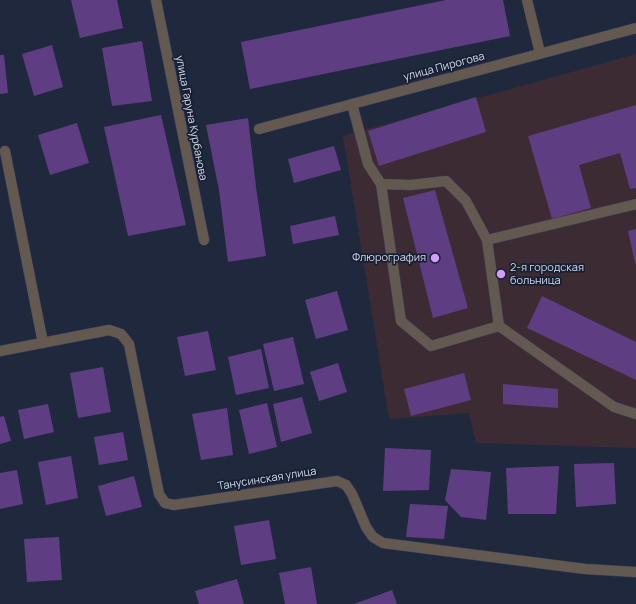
<!DOCTYPE html>
<html>
<head>
<meta charset="utf-8">
<style>
  body { margin:0 }
  canvas { display:block; background:#20283e }
</style>
</head>
<body>
<canvas width="636" height="604"></canvas>
<script>
const g = document.querySelector('canvas').getContext('2d');
g.lineJoin = 'round';
function fillPath(path, color) {
  g.fillStyle = color;
  g.fill(path, 'evenodd');
}
function poly(rows) {
  const path = new Path2D();
  for (const r of rows) {
    path.moveTo(r[0], r[1]);
    for (let i = 2; i < r.length; i += 2) path.lineTo(r[i], r[i + 1]);
  }
  return path;
}
function stroke(path, color, width, dash) {
  g.strokeStyle = color;
  g.lineWidth = width;
  g.lineCap = dash ? 'butt' : 'round';
  g.setLineDash(dash || []);
  g.stroke(path);
}
function label(font, color, halo, rows, align = 'center') {
  g.font = font + ' Manrope,sans-serif';
  g.lineWidth = 3.5;
  g.setLineDash([]);
  g.textBaseline = 'middle';
  g.strokeStyle = halo;
  g.fillStyle = color;
  for (const [text, x, y, turn = 0] of rows) {
    g.save();
    g.translate(x, y);
    g.rotate((+turn || 0) * Math.PI / 180);
    g.textAlign = isNaN(turn) ? turn : align;
    if (halo) g.strokeText(text, 0, 0);
    g.fillText(text, 0, 0);
    g.restore();
  }
}
fillPath(poly([
  [636,54,636,448,476,443,469,413,389,419,343,136]
]), '#3c2b33');
fillPath(poly([
  [71,0,117,0,123,28,80,38],
  [446,0,503,0,510,36,250,89,241,42],
  [142,41,152,101,112,106,102,48],
  [52,45,63,87,34,96,22,54],
  [0,55,4,55,8,93,0,94],
  [476,97,486,132,379,166,368,131],
  [636,105,636,188,630,189,620,153,579,165,591,208,552,219,528,136],
  [161,115,186,225,128,236,104,127],
  [248,118,256,187,266,256,228,262,219,190,206,125],
  [77,123,89,163,50,175,38,135],
  [334,146,341,170,294,183,288,159],
  [435,190,468,308,433,318,403,198],
  [335,216,339,235,293,244,290,226],
  [636,229,636,263,635,263,628,231],
  [337,291,348,330,316,339,305,300],
  [542,296,636,342,636,380,527,328],
  [208,331,216,370,185,376,177,337],
  [293,337,304,384,274,391,263,344],
  [261,349,269,388,236,395,228,357],
  [338,363,347,392,319,401,310,372],
  [103,367,111,412,78,418,70,373],
  [464,373,471,400,411,416,404,389],
  [503,384,558,389,558,408,503,404],
  [302,397,312,433,281,442,273,404],
  [267,403,277,447,249,454,239,410],
  [48,404,54,432,24,439,18,410],
  [227,408,233,455,201,460,192,414],
  [4,416,11,441,0,444,0,417],
  [123,432,128,460,99,465,94,437],
  [385,448,431,450,429,490,383,491],
  [71,456,78,498,46,505,38,462],
  [614,463,616,504,576,507,574,464],
  [559,466,556,514,508,514,506,468],
  [451,469,491,472,486,520,461,517,445,500],
  [17,470,23,504,0,509,0,473],
  [134,476,142,507,106,516,98,486],
  [410,504,448,506,444,539,406,537],
  [269,520,276,559,241,565,234,526],
  [59,537,62,580,27,582,24,539],
  [311,567,317,604,285,604,279,573],
  [237,579,244,604,199,604,195,591],
  [392,590,397,604,354,604]
]), '#5e3d83');
const service = poly([
  [527,0,540,53],
  [352,104,368,164,381,184,411,185,446,181,466,201,487,240,499,326,431,346,401,321,381,184],
  [5,151,43,343],
  [487,240,636,204],
  [499,326,614,407,636,414]
]);
const minor = poly([
  [156,0,204,240],
  [259,129,636,28],
  [0,351,109,330,121,334,129,344,159,494,165,503,174,505,337,481,346,485,352,494,366,527,373,537,383,543,585,569,636,572]
]);
stroke(service, '#3c4459', 11);
stroke(minor, '#3c4459', 11);
stroke(service, '#645951', 10);
stroke(minor, '#645951', 10);
for (const [x, y, r, color] of [
  [435,258,5,"#d29dfd"],
  [501,274,5,"#d29dfd"]
]) {
  const dot = new Path2D();
  dot.arc(x, y, r, 0, 2 * Math.PI);
  g.fillStyle = color;
  g.fill(dot);
  stroke(dot, '#171f34', 1.5);
}
label('11px', '#d2d8e7', '#171f34', [
  ["улица Пирогова",444,67,-15],
  ["улица Гаруна Курбанова",191,118,79],
  ["Танусинская улица",267,479,-9]
]);
label('11px', '#d2d8e7', '#171f34', [
  ["Флюрография",426,258],
  ["2-я городская",510,268,"left"],
  ["больница",510,281,"left"]
], 'right');
</script>
</body>
</html>
